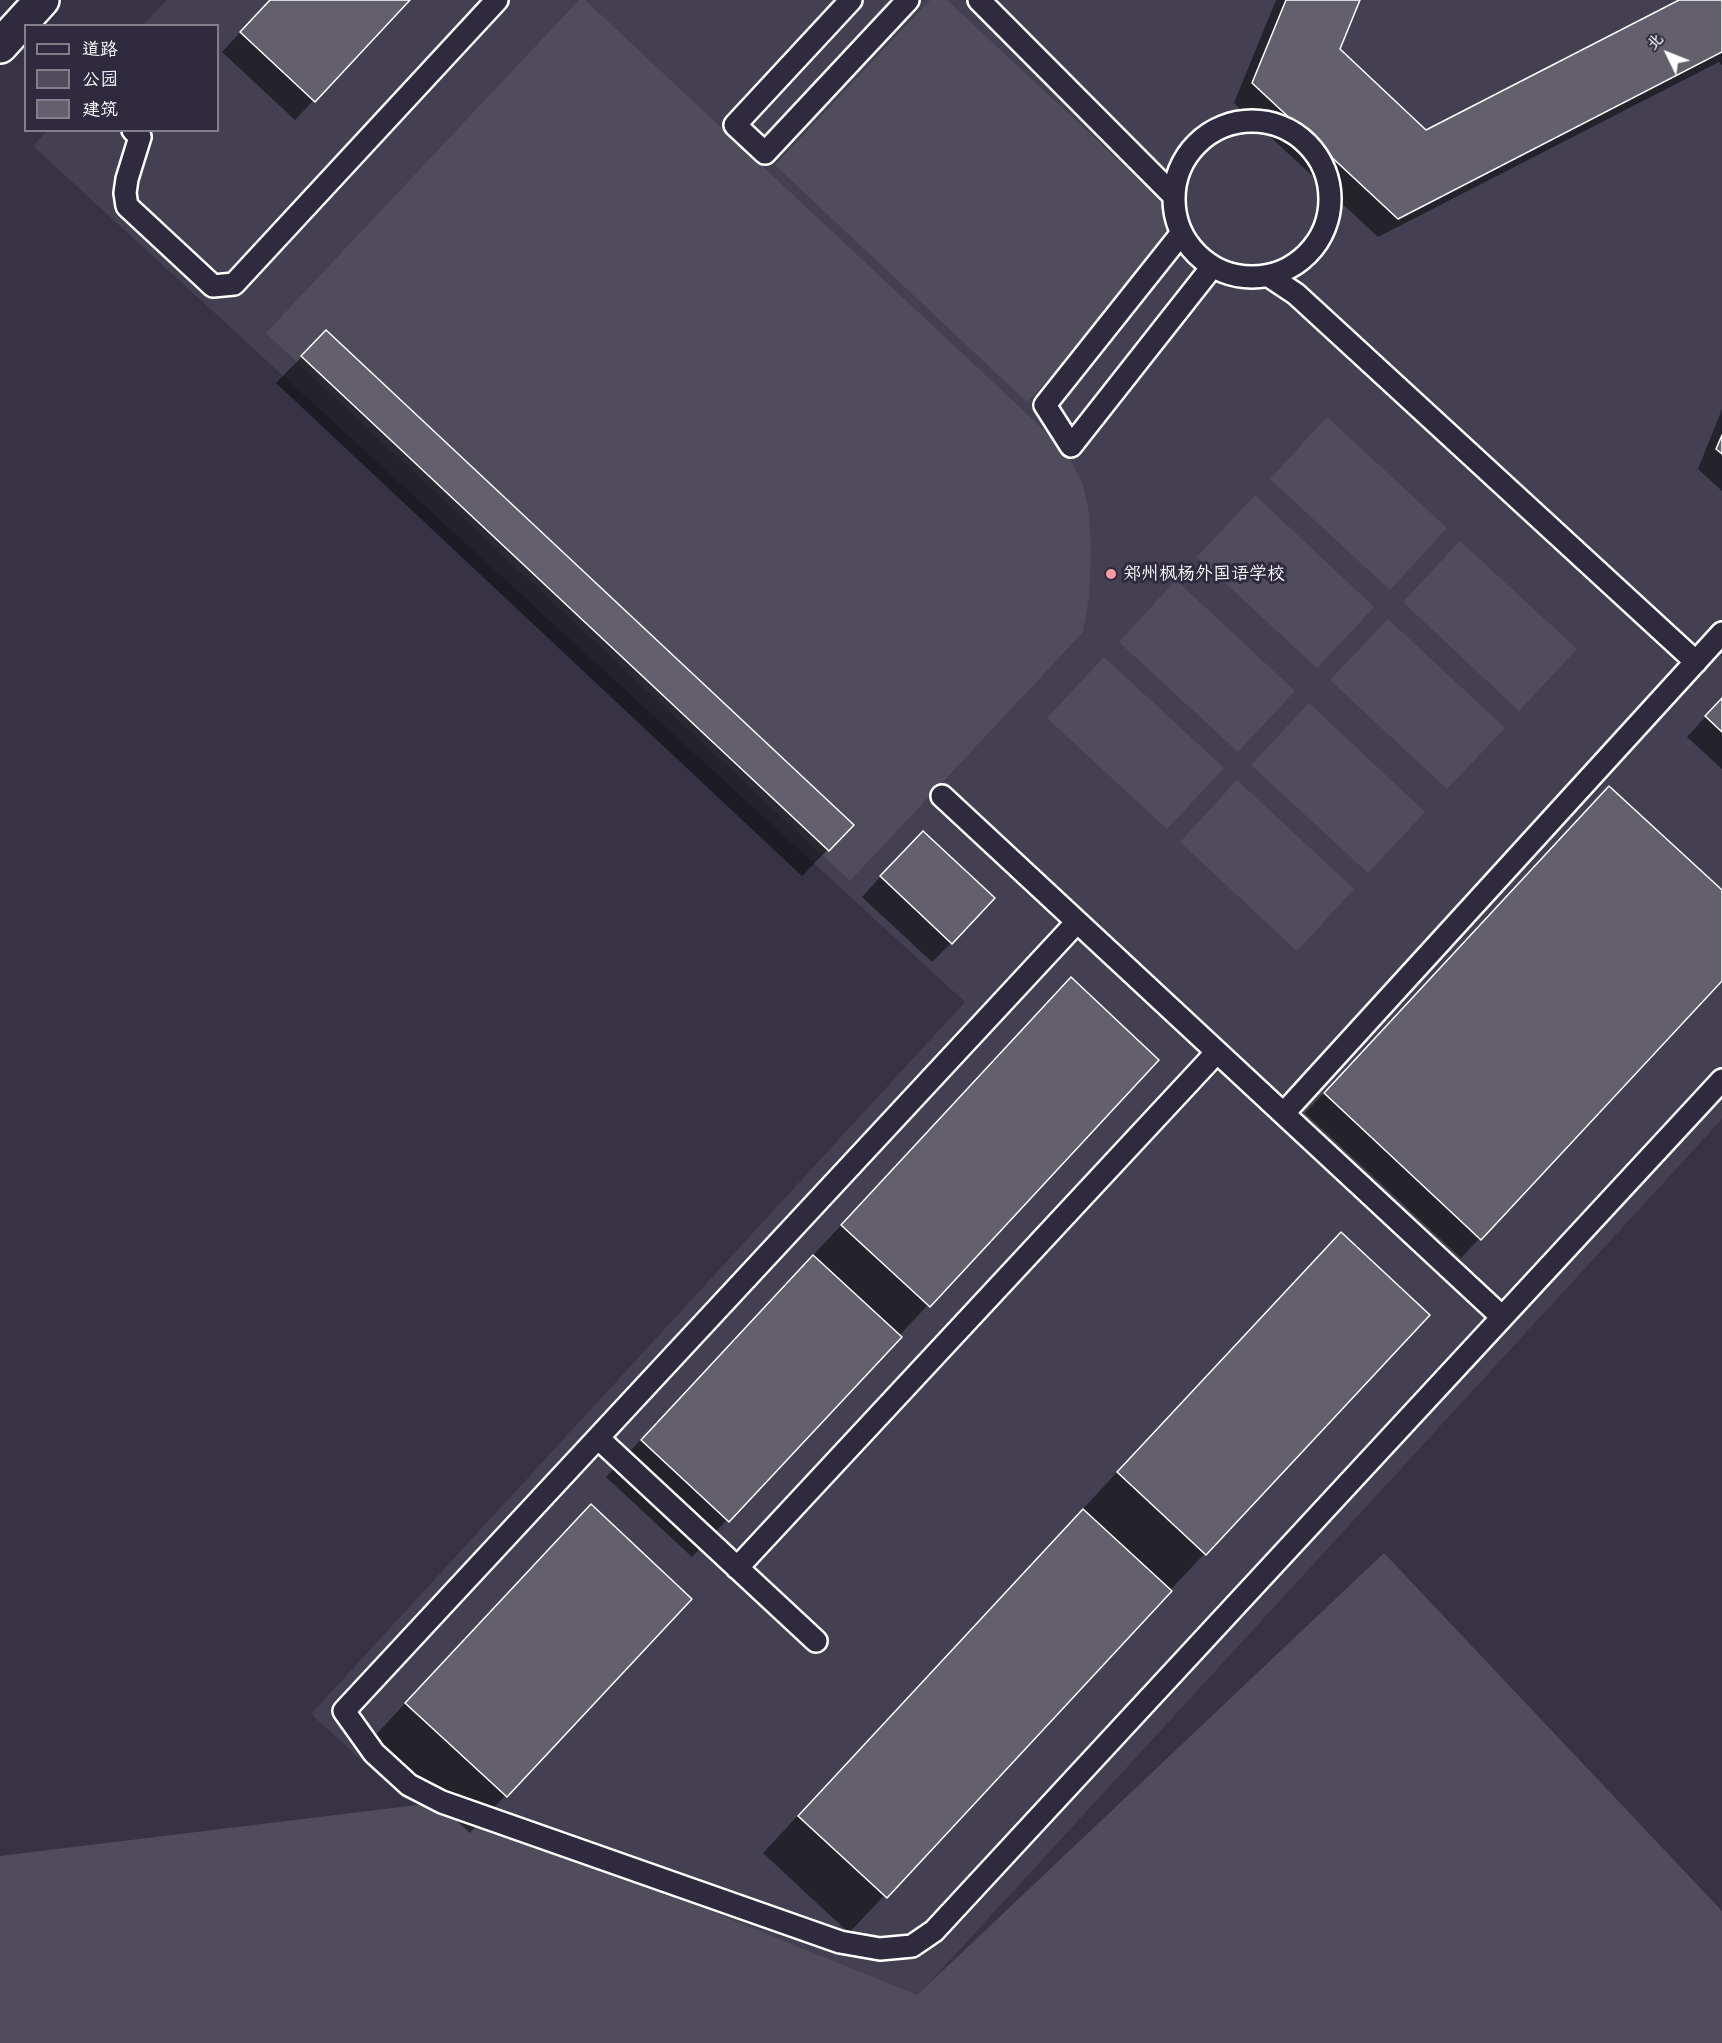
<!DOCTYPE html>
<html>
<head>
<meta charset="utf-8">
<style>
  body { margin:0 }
  #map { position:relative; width:1722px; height:2043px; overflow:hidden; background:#373345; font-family:Sriracha,"LXGW WenKai TC",sans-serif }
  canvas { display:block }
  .legend { position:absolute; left:24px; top:24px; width:195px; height:108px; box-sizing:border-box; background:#2f2a3d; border:2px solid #827f8b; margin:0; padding:8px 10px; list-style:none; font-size:18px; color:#fff }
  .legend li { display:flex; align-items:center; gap:12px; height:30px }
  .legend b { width:30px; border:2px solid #827f8b }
  .north { position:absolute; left:1638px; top:24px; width:60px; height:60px; -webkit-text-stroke:4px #2f2a3d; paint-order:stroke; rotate:313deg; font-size:16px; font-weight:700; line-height:24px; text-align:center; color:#fff }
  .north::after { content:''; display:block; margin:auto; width:21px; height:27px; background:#fff; clip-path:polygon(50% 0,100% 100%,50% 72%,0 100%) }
</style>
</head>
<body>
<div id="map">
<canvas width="1722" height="2043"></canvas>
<ul class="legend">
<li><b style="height:8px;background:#2f2a3d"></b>道路</li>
<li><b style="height:16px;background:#514c5c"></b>公园</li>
<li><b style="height:16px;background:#635f6d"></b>建筑</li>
</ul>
<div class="north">北</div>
</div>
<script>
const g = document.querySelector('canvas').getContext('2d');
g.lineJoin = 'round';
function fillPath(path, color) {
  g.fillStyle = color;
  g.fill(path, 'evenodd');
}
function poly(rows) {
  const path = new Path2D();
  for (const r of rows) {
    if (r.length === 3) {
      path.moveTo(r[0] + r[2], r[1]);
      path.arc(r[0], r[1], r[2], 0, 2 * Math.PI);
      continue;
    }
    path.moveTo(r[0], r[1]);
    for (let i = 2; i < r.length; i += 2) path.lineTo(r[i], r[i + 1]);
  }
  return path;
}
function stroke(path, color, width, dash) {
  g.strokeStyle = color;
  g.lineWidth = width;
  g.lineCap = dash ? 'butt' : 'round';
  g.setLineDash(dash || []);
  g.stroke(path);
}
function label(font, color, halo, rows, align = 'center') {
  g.font = font + ' Sriracha,"LXGW WenKai TC",sans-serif';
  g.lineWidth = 6;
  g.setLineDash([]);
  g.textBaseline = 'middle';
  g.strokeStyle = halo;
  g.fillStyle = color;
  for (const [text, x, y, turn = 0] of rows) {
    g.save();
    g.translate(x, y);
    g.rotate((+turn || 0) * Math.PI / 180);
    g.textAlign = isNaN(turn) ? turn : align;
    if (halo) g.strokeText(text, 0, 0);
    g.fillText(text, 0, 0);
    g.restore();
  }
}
fillPath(poly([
  [167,0,1722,0,1722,1119,917,1996,403,1798,311,1714,965,1002,33,146,47,131,218,130,218,26,143,25]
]), '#444051');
fillPath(poly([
  [579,0,585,0,1044,430,1071,461,1083,485,1089,512,1091,548,1089,597,1083,632,850,881,266,333],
  [930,0,947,0,1164,203,1171,248,1027,402,775,165],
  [1327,417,1447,528,1390,590,1270,479],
  [1255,495,1374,607,1317,668,1197,557],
  [1460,541,1577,649,1519,711,1403,602],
  [1176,580,1295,691,1238,752,1119,642],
  [1388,619,1505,728,1447,789,1330,680],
  [1104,657,1224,768,1167,829,1047,718],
  [1309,703,1425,812,1368,873,1251,765],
  [1237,780,1354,889,1297,951,1180,842],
  [1384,1553,1722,1911,1722,2043,0,2043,0,1856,442,1802,917,1995]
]), '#514c5c');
fillPath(poly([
  [270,0,408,0,295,120,222,52],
  [1276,0,1359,0,1338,50,1426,132,1682,0,1722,0,1722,65,1719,62,1378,237,1234,103],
  [326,332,852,825,802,876,276,383],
  [1722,409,1722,491,1698,469],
  [1722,699,1722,769,1687,737],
  [1590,807,1722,892,1722,979,1461,1258,1305,1113],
  [903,852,951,943,932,962,862,897],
  [1071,979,1157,1060,692,1557,606,1477],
  [1305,1270,1428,1315,849,1933,763,1853],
  [555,1543,690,1599,470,1833,370,1741]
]), '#0007');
const building = poly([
  [270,0,410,0,315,102,240,32,270,0],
  [1286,0,1360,0,1340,49,1426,130,1679,0,1722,0,1722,52,1398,219,1252,83,1286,0],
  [326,330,854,825,829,851,301,356,326,330],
  [1722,435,1722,454,1716,449,1722,435],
  [1722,698,1722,732,1705,716,1722,698],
  [1609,786,1722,890,1722,981,1481,1240,1324,1093,1609,786],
  [923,831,995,898,952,944,880,876,923,831],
  [1071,977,1159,1060,930,1307,841,1225,1071,977],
  [1341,1232,1430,1315,1206,1555,1117,1472,1341,1232],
  [813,1255,902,1337,729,1522,641,1440,813,1255],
  [591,1504,692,1599,507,1797,405,1703,591,1504],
  [1083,1509,1172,1591,887,1898,798,1816,1083,1509]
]);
fillPath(building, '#635f6d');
stroke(building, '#fff', 1.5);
const lane = poly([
  [851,0,735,125,765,153,908,0],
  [979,0,1174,196],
  [1252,199,78],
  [133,130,140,137,127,179,125,193,127,206,213,286,234,284,497,0],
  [1181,234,1045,405,1071,446,1212,267],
  [1269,276,1296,294,1696,662],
  [942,796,1502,1317],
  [1077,922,344,1711,374,1753,409,1785,442,1802,840,1942,880,1949,912,1946,934,1931,1722,1080],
  [1284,1113,1722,633],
  [598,1438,816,1641],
  [737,1568,1217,1052]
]);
const secondary = poly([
  [0,46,42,0]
]);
stroke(lane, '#fff', 26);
stroke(secondary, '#fff', 38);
stroke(lane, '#2f2a3d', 21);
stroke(secondary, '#2f2a3d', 33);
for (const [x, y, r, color] of [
  [1111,574,6,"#ff9aa2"]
]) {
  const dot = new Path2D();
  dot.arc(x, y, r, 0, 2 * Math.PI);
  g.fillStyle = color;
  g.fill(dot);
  stroke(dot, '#2f2a3d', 2);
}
label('18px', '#fff', '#2f2a3d', [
  ["郑州枫杨外国语学校",1123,574]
], 'left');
</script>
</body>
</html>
